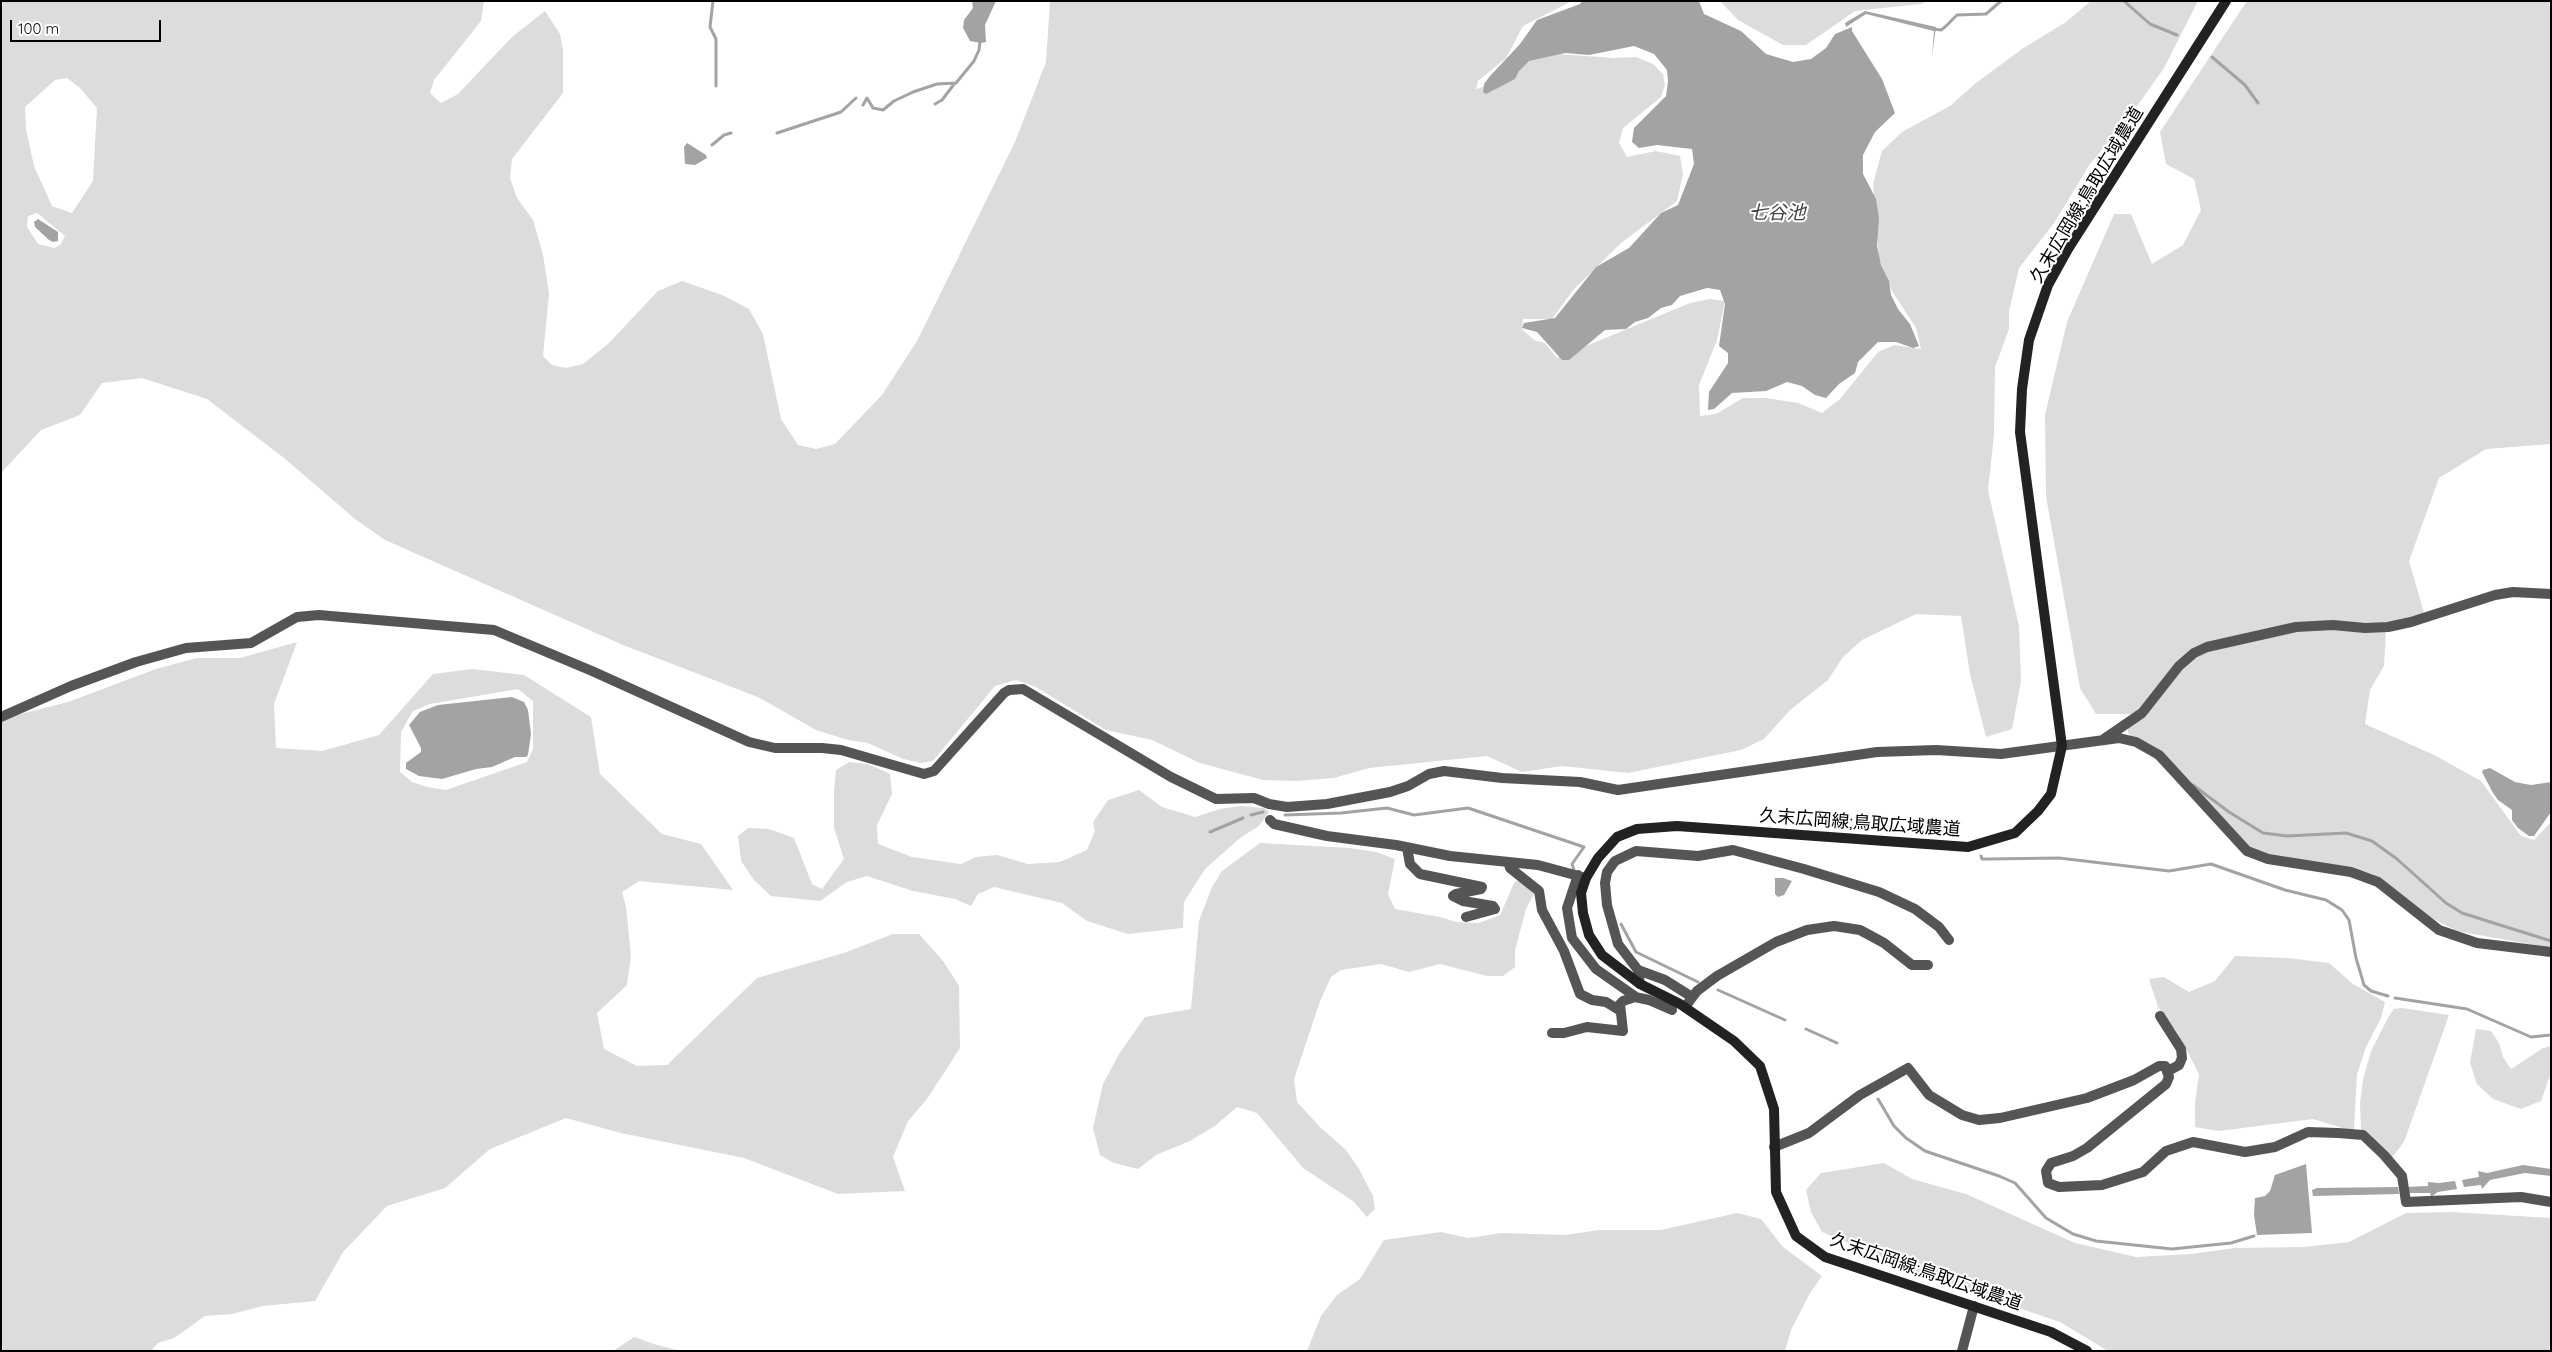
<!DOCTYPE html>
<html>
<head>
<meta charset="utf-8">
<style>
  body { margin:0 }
  #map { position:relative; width:2552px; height:1352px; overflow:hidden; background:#fff; font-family:Quicksand,sans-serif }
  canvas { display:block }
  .frame { position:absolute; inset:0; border:2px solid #000; pointer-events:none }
  .scale { position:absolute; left:10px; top:20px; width:151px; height:22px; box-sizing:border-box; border:2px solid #000; border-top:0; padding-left:6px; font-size:15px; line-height:18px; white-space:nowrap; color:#000; -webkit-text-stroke:4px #fff; paint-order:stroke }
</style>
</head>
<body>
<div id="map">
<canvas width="2552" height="1352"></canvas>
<div class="frame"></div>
<div class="scale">100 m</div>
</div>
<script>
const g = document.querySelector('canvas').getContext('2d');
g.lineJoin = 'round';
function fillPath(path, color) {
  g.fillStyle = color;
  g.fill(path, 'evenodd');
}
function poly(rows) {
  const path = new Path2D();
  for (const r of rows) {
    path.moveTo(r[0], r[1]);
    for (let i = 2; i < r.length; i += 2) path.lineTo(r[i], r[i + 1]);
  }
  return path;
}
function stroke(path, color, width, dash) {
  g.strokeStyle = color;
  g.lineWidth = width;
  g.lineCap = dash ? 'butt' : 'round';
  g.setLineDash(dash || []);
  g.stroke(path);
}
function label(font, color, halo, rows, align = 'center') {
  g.font = font + ' Quicksand,"Noto Sans JP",sans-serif';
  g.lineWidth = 4;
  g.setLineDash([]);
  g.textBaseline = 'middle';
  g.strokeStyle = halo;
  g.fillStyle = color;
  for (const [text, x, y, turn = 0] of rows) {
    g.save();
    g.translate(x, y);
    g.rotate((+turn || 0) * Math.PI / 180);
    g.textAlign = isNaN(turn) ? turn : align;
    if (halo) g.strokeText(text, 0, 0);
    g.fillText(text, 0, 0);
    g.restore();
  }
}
fillPath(poly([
  [1,1,484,1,481,21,434,80,430,93,441,103,458,94,512,37,545,11,560,34,563,50,563,93,512,159,510,178,517,198,533,220,543,255,549,293,543,356,552,365,566,368,583,364,609,343,658,291,682,281,722,295,749,309,763,334,781,419,798,445,816,449,835,444,882,395,917,341,1015,142,1046,62,1050,1,1572,1,1523,26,1506,58,1478,81,1476,89,1495,84,1513,65,1543,53,1614,58,1636,57,1653,64,1663,74,1665,85,1661,97,1623,128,1619,143,1627,157,1656,151,1680,156,1683,174,1677,201,1621,243,1574,289,1552,319,1523,319,1522,329,1534,340,1545,343,1557,358,1690,303,1710,299,1725,301,1717,340,1699,385,1700,416,1716,414,1743,398,1766,398,1798,403,1822,413,1840,399,1878,352,1894,345,1921,349,1916,328,1892,291,1879,259,1873,184,1882,151,1902,132,1950,106,1976,83,2022,49,2066,22,2091,1,2198,1,2164,68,2130,116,2090,164,2054,223,2019,268,2009,311,2009,329,1995,367,1994,435,1988,490,2019,626,2021,681,2012,729,1986,737,1970,674,1961,616,1916,614,1862,640,1843,657,1828,680,1790,710,1764,739,1741,750,1628,773,1562,766,1522,772,1487,756,1369,768,1334,778,1297,781,1263,780,1200,763,1152,740,1106,730,1036,687,1016,680,995,686,933,761,921,763,903,759,868,743,848,740,816,730,758,697,623,645,385,540,355,519,284,458,207,399,142,378,102,383,80,415,41,430,1,473],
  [67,78,80,88,97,108,93,181,72,213,52,206,34,166,26,129,25,107,55,80],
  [37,213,65,236,61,244,55,248,38,244,27,227,28,216],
  [1720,1,1926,1,1921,4,1855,11,1806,45,1783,45,1738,20],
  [2247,1,2551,1,2551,444,2486,449,2439,478,2409,561,2425,616,2392,624,2347,624,2207,645,2137,714,2096,714,2080,688,2046,496,2045,415,2067,322,2114,214,2131,214,2152,264,2183,245,2201,210,2194,179,2166,164,2160,132],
  [2309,629,2386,630,2384,666,2370,690,2365,724,2434,755,2481,781,2521,836,2534,840,2551,822,2551,948,2457,931,2426,915,2372,874,2352,867,2270,856,2246,845,2128,733,2128,726,2186,663,2204,652],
  [297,642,274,704,276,748,322,751,379,735,433,674,473,669,524,675,591,717,600,774,662,834,701,844,733,890,639,881,622,892,626,907,631,956,627,985,597,1013,604,1049,637,1066,667,1065,757,978,844,953,893,934,919,934,943,961,959,986,960,1048,927,1099,908,1121,893,1157,905,1191,838,1194,744,1158,621,1133,566,1118,490,1149,445,1188,387,1206,343,1252,315,1301,263,1306,232,1314,205,1316,174,1338,158,1343,151,1351,1,1351,1,719,68,702,156,669,197,658,240,658],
  [518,689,533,701,533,749,527,762,446,790,427,787,412,782,400,772,401,732,413,711,430,704],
  [849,762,868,764,890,774,892,794,877,825,878,844,912,857,961,864,976,857,997,855,1028,864,1060,862,1087,850,1095,831,1093,822,1108,800,1139,790,1162,807,1195,817,1220,809,1241,806,1264,808,1269,812,1259,826,1240,838,1205,869,1184,902,1183,928,1128,934,1087,921,1062,903,994,887,978,894,971,906,955,899,913,891,867,876,847,882,820,901,771,896,754,880,741,861,738,836,748,828,769,829,794,838,812,884,822,889,844,859,834,828,834,790,836,770],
  [1260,843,1349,848,1376,852,1395,859,1388,894,1395,909,1440,917,1456,922,1479,923,1500,915,1515,881,1522,882,1534,894,1526,909,1515,950,1515,967,1503,976,1487,976,1440,964,1409,972,1381,964,1341,970,1331,977,1320,1001,1294,1079,1297,1102,1320,1127,1346,1150,1359,1169,1373,1196,1375,1209,1367,1217,1353,1201,1303,1168,1257,1113,1237,1107,1216,1125,1190,1141,1156,1155,1138,1169,1114,1163,1100,1155,1093,1128,1103,1084,1119,1054,1145,1017,1191,1009,1199,921,1212,887,1222,871],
  [2235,956,2287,958,2329,963,2353,984,2385,1002,2381,1018,2366,1047,2357,1074,2354,1129,2349,1130,2313,1119,2219,1131,2195,1127,2195,1103,2199,1074,2177,1032,2158,1007,2149,979,2164,977,2189,992,2215,981],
  [2402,1008,2449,1015,2404,1142,2391,1159,2361,1129,2360,1103,2363,1080,2371,1051,2389,1016,2394,1009],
  [2476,1029,2491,1031,2499,1043,2503,1057,2511,1069,2543,1048,2551,1046,2551,1073,2541,1101,2521,1109,2493,1099,2477,1084,2470,1063],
  [1884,1163,1912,1179,1966,1194,2075,1243,2136,1257,2191,1254,2235,1248,2304,1247,2349,1242,2406,1213,2452,1212,2551,1218,2551,1351,2108,1351,2060,1322,1905,1269,1878,1255,1822,1232,1811,1212,1806,1190,1821,1173],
  [1737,1213,1761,1219,1783,1247,1822,1276,1810,1293,1791,1330,1785,1351,1307,1351,1321,1316,1337,1295,1360,1279,1384,1240,1441,1232,1468,1238,1502,1233,1565,1235,1599,1230,1661,1230],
  [634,1337,657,1345,681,1351,613,1351]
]), '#dcdcdc');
fillPath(poly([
  [972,1,996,1,985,25,986,42,981,43,970,41,963,28,964,20,973,8],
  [1582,1,1699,1,1704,14,1741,31,1766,54,1793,62,1811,59,1826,48,1835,34,1852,27,1852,31,1882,79,1895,113,1875,132,1863,155,1863,174,1876,199,1879,218,1877,246,1881,265,1889,281,1891,295,1898,309,1910,324,1919,346,1913,348,1896,342,1878,342,1858,362,1855,373,1839,384,1826,398,1815,395,1802,386,1787,382,1766,391,1732,393,1714,409,1708,410,1709,392,1728,363,1728,353,1719,346,1725,304,1720,290,1707,288,1680,296,1672,305,1661,308,1648,318,1635,322,1626,329,1605,330,1569,360,1562,360,1537,332,1522,328,1524,323,1555,318,1596,267,1629,248,1661,213,1678,205,1694,164,1692,149,1657,145,1639,148,1632,142,1634,128,1666,96,1668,81,1667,70,1654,54,1634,46,1589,55,1565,53,1529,61,1519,71,1515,79,1486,94,1483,92,1484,84,1490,76,1520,44,1537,20,1580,4],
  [1865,11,1936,27,1932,56,1934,31,1866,14,1846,27,1845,23],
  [687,143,706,155,707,158,695,165,685,164,684,147],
  [38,219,58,232,58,241,53,242,49,240,35,227,34,222],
  [512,697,524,702,528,710,531,734,528,755,526,757,515,757,492,767,476,769,442,779,419,776,406,769,406,763,421,752,421,748,409,725,420,712,438,705],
  [2490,768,2515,782,2531,785,2551,782,2551,812,2534,836,2529,836,2518,828,2512,820,2512,810,2498,800,2493,793,2482,772,2483,770],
  [1775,878,1783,878,1792,881,1784,895,1778,897,1775,894],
  [2306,1164,2312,1233,2257,1235,2254,1215,2255,1198,2265,1196,2270,1191,2275,1175],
  [2523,1165,2551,1169,2551,1176,2525,1173,2490,1180,2482,1189,2481,1185,2464,1187,2462,1180,2479,1177,2478,1171,2487,1173],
  [2455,1181,2457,1189,2438,1192,2431,1197,2430,1193,2408,1193,2406,1187,2428,1186,2428,1182,2439,1183],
  [2398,1187,2399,1194,2313,1196,2312,1190,2317,1188]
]), '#a3a3a3');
stroke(poly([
  [713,1,710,27,716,39,716,86],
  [2124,1,2150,24,2177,35],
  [1933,29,1941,30,1945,27,1957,15,1986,14,2001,1],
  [2212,57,2245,85,2258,103],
  [935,104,942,100,955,83],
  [863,105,867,98,873,108,883,110,894,101,913,92,937,84,956,83,974,61,979,50,980,41],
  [777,133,841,112,856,98],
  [712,145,724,135,731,133],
  [2193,785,2229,812,2263,833,2287,836,2346,833,2372,841,2397,859,2446,903,2462,913,2551,941],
  [1251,815,1263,812],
  [1285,815,1341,813,1387,808,1414,815,1468,808,1584,847,1572,864,1574,870],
  [1210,832,1243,818],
  [1981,856,1982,859,1988,859,2059,858,2169,871,2211,864,2285,890,2326,900,2342,910,2349,920,2356,958,2364,985,2371,991,2388,996],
  [1621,924,1636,952,1698,982],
  [1718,990,1785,1020],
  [2395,998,2467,1009,2531,1037,2551,1035],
  [1806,1029,1837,1043],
  [1878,1099,1894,1126,1906,1138,1925,1151,1999,1176,2015,1183,2046,1218,2073,1234,2096,1241,2172,1249,2231,1243,2254,1236]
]), '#a3a3a3', 3);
stroke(poly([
  [1,717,71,686,136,662,186,648,251,643,297,617,319,615,494,630,592,671,749,742,775,748,822,748,841,750,924,774,934,771,1004,693,1009,690,1023,689,1171,777,1216,799,1254,798,1269,804,1287,807,1327,804,1390,792,1408,786,1429,774,1444,771,1502,778,1580,782,1618,790,1877,752,1936,750,2001,754,2119,738,2136,742,2159,755,2247,851,2268,859,2351,872,2378,882,2439,930,2477,943,2551,952],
  [2104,739,2142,713,2179,666,2194,653,2207,647,2296,627,2333,625,2365,628,2388,627,2411,622,2495,595,2513,592,2551,594],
  [1270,820,1274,824,1327,836,1396,845,1450,856,1538,865,1586,878],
  [1407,848,1410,864,1420,874,1482,887,1481,889,1456,894,1453,896,1463,901,1493,906,1495,909,1466,917],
  [1508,862,1510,868,1539,891,1542,910,1564,951,1580,994,1592,1000,1606,1002,1619,1010],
  [1578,875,1567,908,1572,938,1596,969,1636,997],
  [1638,970,1665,980,1692,997],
  [1640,984,1638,970,1618,944,1607,905,1605,883,1607,872,1615,861,1636,851,1698,856,1733,850,1804,869,1879,892,1915,909,1939,927,1949,940],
  [1685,1007,1697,991,1717,976,1776,942,1807,930,1834,926,1860,930,1884,943,1912,965,1928,965],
  [2160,1016,2181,1049,2182,1058,2179,1065,2168,1071],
  [1552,1033,1564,1033,1587,1027,1623,1031,1620,1004,1623,1001,1635,997,1649,1000,1672,1010],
  [1774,1147,1809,1133,1860,1095,1908,1068,1929,1095,1962,1115,1979,1120,2000,1118,2087,1098,2134,1080,2159,1066,2165,1066,2169,1077,2166,1084,2087,1148,2073,1156,2051,1163,2046,1171,2048,1183,2059,1187,2102,1185,2143,1172,2166,1151,2193,1142,2245,1152,2275,1147,2308,1132,2338,1133,2363,1135,2384,1155,2402,1176,2406,1202,2521,1197,2551,1202],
  [1962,1351,1974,1306]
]), '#555', 10);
stroke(poly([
  [2087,1351,2051,1332,1825,1257,1796,1236,1776,1192,1774,1109,1760,1066,1734,1041,1680,1004,1640,984,1602,955,1589,935,1583,913,1581,893,1586,878,1598,858,1617,837,1637,829,1677,826,1968,847,2015,833,2038,811,2051,794,2062,746,2020,432,2022,389,2029,340,2048,285,2068,249,2226,1]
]), '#222', 10);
label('18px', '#000', '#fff', [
  ["久末広岡線;鳥取広域農道",2087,195,-59],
  ["久末広岡線;鳥取広域農道",1860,823,4],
  ["久末広岡線;鳥取広域農道",1926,1272,19]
]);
label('italic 19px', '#444', '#fff', [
  ["七谷池",1777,213]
]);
</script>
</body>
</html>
